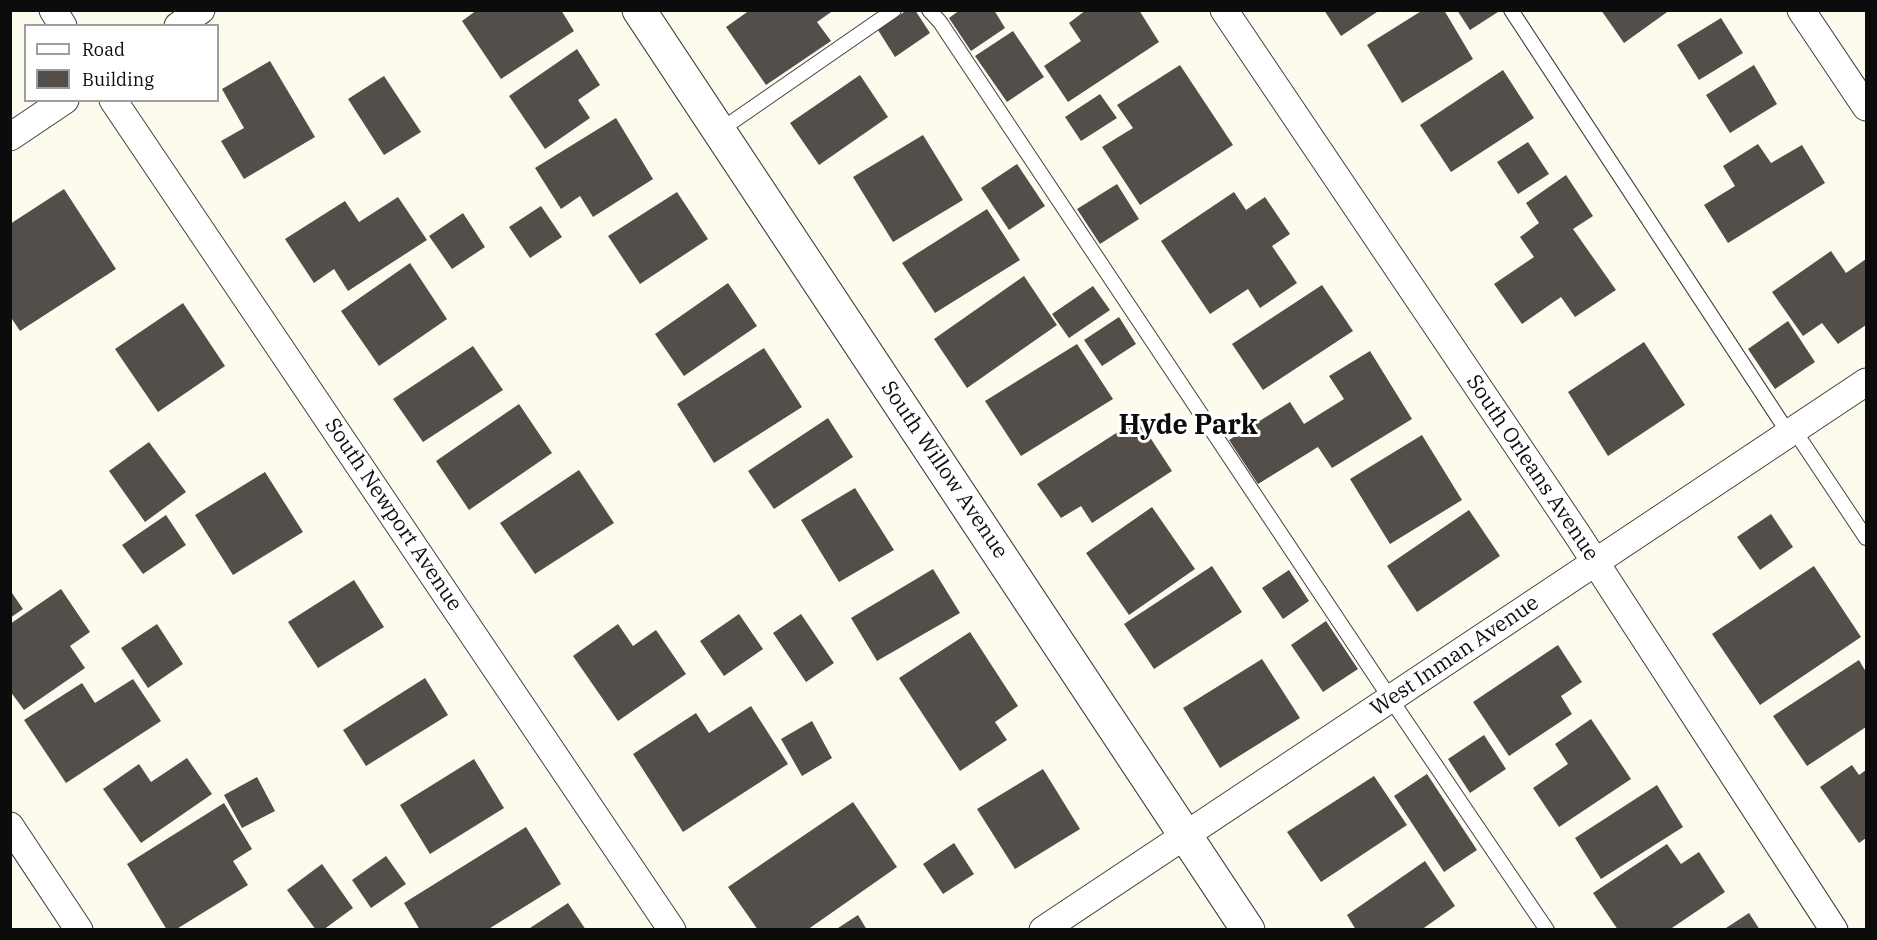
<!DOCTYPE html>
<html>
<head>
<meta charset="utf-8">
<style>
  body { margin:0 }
  #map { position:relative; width:1877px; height:940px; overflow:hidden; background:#fdfbee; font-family:"IBM Plex Serif",serif }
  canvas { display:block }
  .frame { position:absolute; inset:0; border:12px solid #0c0c0c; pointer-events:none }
  .legend { position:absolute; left:24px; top:24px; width:195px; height:78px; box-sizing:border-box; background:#fff; border:2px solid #9e9e9e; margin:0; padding:8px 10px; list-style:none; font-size:18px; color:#0c0c0c }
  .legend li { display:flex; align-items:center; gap:12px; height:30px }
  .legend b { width:30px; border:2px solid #9e9e9e }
</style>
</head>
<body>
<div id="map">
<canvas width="1877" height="940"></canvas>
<div class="frame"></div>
<ul class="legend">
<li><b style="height:8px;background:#fff"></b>Road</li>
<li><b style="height:16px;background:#534e4a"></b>Building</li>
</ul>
</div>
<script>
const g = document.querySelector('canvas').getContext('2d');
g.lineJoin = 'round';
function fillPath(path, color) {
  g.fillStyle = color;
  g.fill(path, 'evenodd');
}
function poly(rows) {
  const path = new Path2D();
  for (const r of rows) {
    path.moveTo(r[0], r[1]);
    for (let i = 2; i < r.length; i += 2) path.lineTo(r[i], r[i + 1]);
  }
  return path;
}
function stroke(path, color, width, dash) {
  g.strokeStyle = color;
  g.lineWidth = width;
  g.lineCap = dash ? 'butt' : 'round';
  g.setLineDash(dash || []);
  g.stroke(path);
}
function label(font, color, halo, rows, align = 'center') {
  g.font = font + ' "IBM Plex Serif",serif';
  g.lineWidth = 6;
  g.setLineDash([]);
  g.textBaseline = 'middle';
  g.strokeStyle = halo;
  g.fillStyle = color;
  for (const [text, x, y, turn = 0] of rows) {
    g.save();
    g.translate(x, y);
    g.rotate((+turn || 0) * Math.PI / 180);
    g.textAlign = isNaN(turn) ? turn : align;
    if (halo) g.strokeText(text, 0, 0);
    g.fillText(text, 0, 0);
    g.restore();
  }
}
fillPath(poly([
  [477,10,561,10,574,31,501,79,462,21],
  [750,10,834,10,817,22,831,41,766,85,726,27],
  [907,10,915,10,930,33,895,57,878,30],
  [960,10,994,10,1005,28,971,51,949,18],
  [1086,10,1139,10,1159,42,1068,102,1044,66,1081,41,1069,23],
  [1324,10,1380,10,1341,36],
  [1423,10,1444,10,1473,59,1402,103,1367,45],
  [1457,10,1497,10,1498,12,1470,30],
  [1601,10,1670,10,1624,43],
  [1721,18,1743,53,1699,80,1677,45],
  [1013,31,1044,77,1007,102,975,56],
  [577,49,600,85,578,100,590,118,545,149,509,96],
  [270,61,315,137,244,179,221,141,244,128,222,89],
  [1180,65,1233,145,1140,205,1102,147,1133,128,1117,105],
  [1754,65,1777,104,1730,133,1706,95],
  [1503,70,1534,118,1451,172,1420,125],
  [860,75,888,117,819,165,790,123],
  [384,76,421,132,384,155,348,99],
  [1100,94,1117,118,1081,141,1065,117],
  [616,118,653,179,593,217,580,196,561,209,535,168],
  [923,135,963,200,893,242,853,177],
  [1528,142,1549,174,1518,194,1497,162],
  [1758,144,1771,163,1802,145,1825,183,1728,243,1704,205,1735,186,1723,166],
  [1017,164,1045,206,1009,230,981,188],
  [1566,175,1593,216,1573,229,1616,290,1575,317,1561,297,1522,324,1494,284,1534,257,1520,237,1539,223,1526,203],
  [1117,184,1139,219,1100,244,1077,209],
  [64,189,116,269,20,331,10,316,10,224],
  [677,192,708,239,640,284,608,236],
  [1234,192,1246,210,1265,197,1290,234,1272,246,1297,283,1260,308,1248,289,1210,314,1161,241],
  [398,197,427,240,348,291,334,269,314,283,285,239,345,201,359,222],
  [541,206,562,237,530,258,509,227],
  [987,209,1020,260,935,313,902,263],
  [463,213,485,247,452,269,429,236],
  [1831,251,1846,273,1866,259,1866,325,1838,344,1822,323,1803,336,1772,292],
  [410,263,447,319,379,366,341,311],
  [1024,276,1057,325,967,388,934,339],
  [728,283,757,326,684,376,655,334],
  [1322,285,1353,331,1263,390,1232,344],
  [1093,286,1110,310,1069,338,1052,314],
  [183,303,225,366,158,412,115,349],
  [1119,317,1136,344,1102,366,1084,340],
  [1788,321,1815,362,1775,389,1748,349],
  [1644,342,1685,405,1608,456,1568,392],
  [1077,344,1113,399,1021,456,985,401],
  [473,346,503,390,423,442,393,399],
  [764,348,802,407,714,463,677,404],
  [1370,351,1412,419,1332,468,1318,447,1258,484,1229,440,1290,402,1304,424,1344,399,1329,376],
  [519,404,552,453,469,510,436,461],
  [828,418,853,457,774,509,748,471],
  [1138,419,1172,471,1092,523,1081,506,1061,518,1037,484],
  [1422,435,1462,500,1390,544,1350,479],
  [149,442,186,492,145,522,109,471],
  [579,470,614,523,535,574,500,523],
  [265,472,303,532,233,575,195,515],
  [855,488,894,550,839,582,801,520],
  [1152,507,1195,569,1129,615,1086,553],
  [1469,510,1500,556,1417,612,1387,566],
  [1771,514,1793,547,1760,570,1737,537],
  [166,515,186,545,143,574,122,545],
  [1212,566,1242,612,1154,669,1124,624],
  [1814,566,1861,637,1760,705,1712,634],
  [933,569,960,613,877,661,851,618],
  [1289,570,1309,601,1283,619,1262,588],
  [354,580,384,627,318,668,288,622],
  [61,589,90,632,70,646,85,668,24,710,10,691,10,624],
  [10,590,23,609,10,618],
  [739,614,763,649,724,676,700,641],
  [801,614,834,663,806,682,773,633],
  [1326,621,1358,669,1323,692,1291,645],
  [157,624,183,664,148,688,121,648],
  [618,624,633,646,656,630,686,674,618,721,573,656],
  [970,632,1018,706,995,722,1007,740,960,771,899,678],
  [1558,645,1582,682,1561,696,1572,714,1509,756,1473,702],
  [1262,659,1300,718,1220,768,1183,708],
  [1859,660,1866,672,1866,727,1807,766,1773,716],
  [425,678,448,715,366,766,343,730],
  [133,679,161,721,66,783,24,720,82,683,95,703],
  [751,706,788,764,683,832,633,754,696,713,709,733],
  [1591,719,1631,779,1559,827,1533,788,1568,764,1555,744],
  [812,721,832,758,802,776,781,739],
  [1484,735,1506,769,1470,793,1448,759],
  [187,758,212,794,141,843,103,789,139,764,151,782],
  [474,759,504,808,430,854,400,805],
  [1852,765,1859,775,1866,770,1866,838,1859,843,1820,787],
  [1043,769,1080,829,1015,869,977,809],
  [1427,774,1477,850,1444,872,1394,796],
  [1374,776,1407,825,1321,882,1287,832],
  [257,777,275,811,242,828,224,795],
  [1657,785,1683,827,1601,879,1575,838],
  [853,802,897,867,807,930,758,930,728,887],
  [224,803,252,849,233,861,248,885,175,930,167,930,127,864],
  [526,827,561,884,487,930,420,930,404,903],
  [954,843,974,874,943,894,923,864],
  [1667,844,1681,864,1699,852,1725,892,1669,930,1618,930,1593,893],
  [386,856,406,884,371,908,352,880],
  [1425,861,1455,906,1421,930,1356,930,1347,915],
  [322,864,353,908,323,930,316,930,287,890],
  [568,903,586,930,527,930],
  [1749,913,1760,930,1723,930],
  [858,915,867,930,835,930]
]), '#534e4a');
const service = poly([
  [929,10,940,22,1390,698,1547,930],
  [1511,10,1789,434],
  [719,131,894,10],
  [1794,430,1866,538]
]);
const minor = poly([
  [53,10,63,26],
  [1224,10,1577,534,1834,930],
  [1801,10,1866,107],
  [178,26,201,10],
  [113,100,672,930],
  [10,137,65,100],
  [10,826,79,930],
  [1043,930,1866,382]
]);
const tertiary = poly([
  [639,10,1248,930]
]);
stroke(service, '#3f3f3f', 16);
stroke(minor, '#3f3f3f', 29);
stroke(tertiary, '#3f3f3f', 35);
stroke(service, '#fff', 14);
stroke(minor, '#fff', 27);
stroke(tertiary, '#fff', 33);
label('21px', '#0c0c0c', '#fff', [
  ["South Orleans Avenue",1532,468,56],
  ["South Willow Avenue",944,470,56],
  ["South Newport Avenue",393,515,56],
  ["West Inman Avenue",1455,656,-34]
]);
label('bold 27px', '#0c0c0c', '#fff', [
  ["Hyde Park",1188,426]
]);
</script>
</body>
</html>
